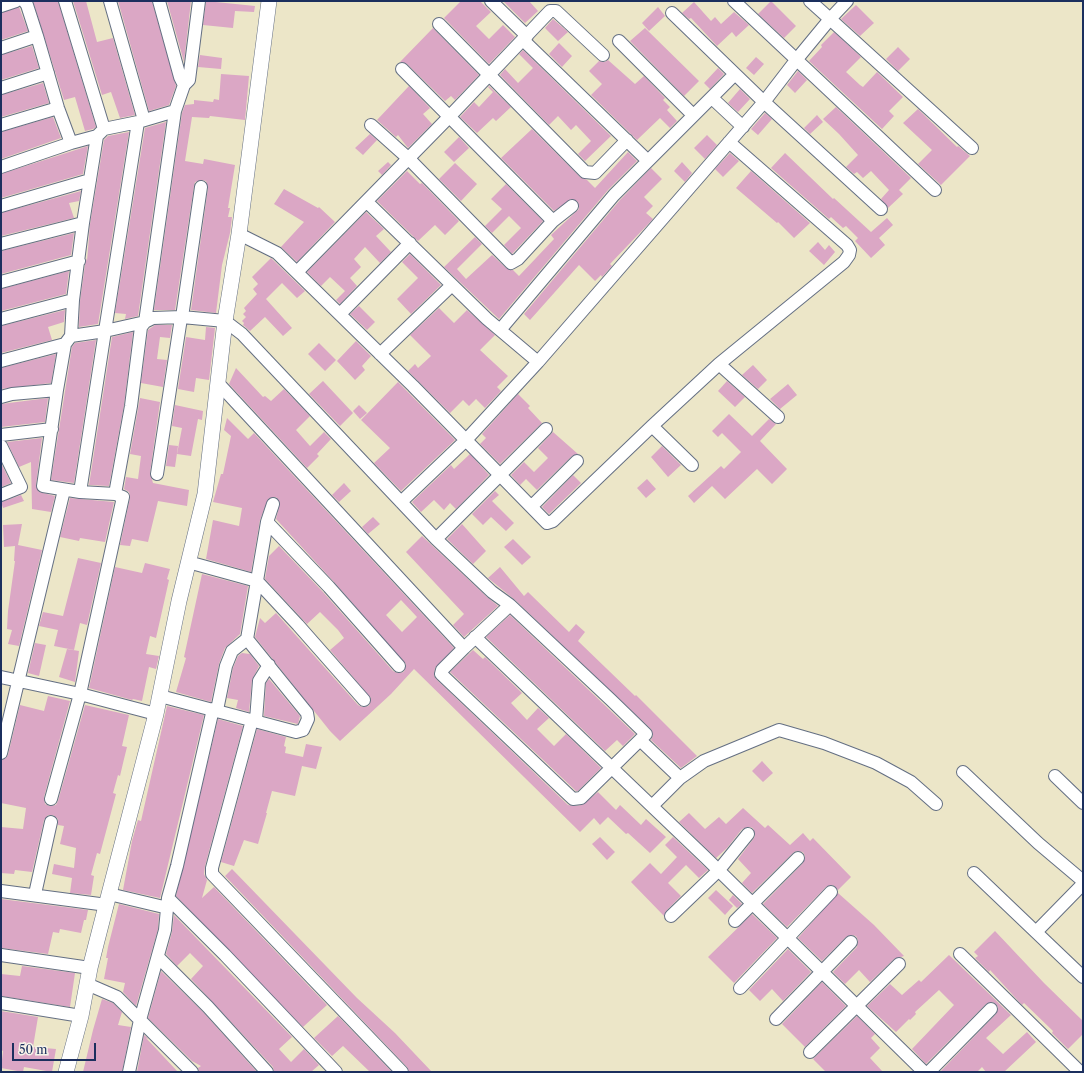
<!DOCTYPE html>
<html>
<head>
<meta charset="utf-8">
<style>
  body { margin:0 }
  #map { position:relative; width:1084px; height:1073px; overflow:hidden; background:#ece6c8; font-family:"Libre Caslon Text",serif }
  canvas { display:block }
  .frame { position:absolute; inset:0; border:2px solid #1b2f5e; pointer-events:none }
  .scale { position:absolute; left:12px; top:1043px; width:84px; height:18px; box-sizing:border-box; border:2px solid #1b2f5e; border-top:0; padding-left:5px; font-size:12px; line-height:14px; white-space:nowrap; color:#1b2f5e; -webkit-text-stroke:3px #f7f3e8; paint-order:stroke }
</style>
</head>
<body>
<div id="map">
<canvas width="1084" height="1073"></canvas>
<div class="frame"></div>
<div class="scale">50 m</div>
</div>
<script>
const g = document.querySelector('canvas').getContext('2d');
g.lineJoin = 'round';
function fillPath(path, color) {
  g.fillStyle = color;
  g.fill(path, 'evenodd');
}
function poly(rows) {
  const path = new Path2D();
  for (const r of rows) {
    path.moveTo(r[0], r[1]);
    for (let i = 2; i < r.length; i += 2) path.lineTo(r[i], r[i + 1]);
  }
  return path;
}
function stroke(path, color, width, dash) {
  g.strokeStyle = color;
  g.lineWidth = width;
  g.lineCap = dash ? 'butt' : 'round';
  g.setLineDash(dash || []);
  g.stroke(path);
}
fillPath(poly([
  [33,1,58,1,96,127,93,129,85,131,75,97,64,100],
  [73,1,86,1,97,42,113,38,135,115,120,118,111,92,102,95],
  [118,1,152,1,176,86,169,105,149,111],
  [167,1,191,1,184,62],
  [206,1,255,6,254,12,235,11,233,28,203,25],
  [461,1,480,1,491,12,476,26,489,39,503,25,515,37,489,64,444,18],
  [503,1,529,1,538,11,525,23],
  [771,1,796,26,784,38,758,14],
  [694,2,711,21,715,17,721,24,734,12,749,25,736,37,732,32,717,46,691,18,689,19,682,13],
  [856,5,874,23,860,36,841,19],
  [19,7,28,31,1,40,1,13],
  [658,7,665,16,649,31,642,23],
  [553,19,568,32,558,41,545,28],
  [433,28,479,75,455,100,451,96,445,101,407,64,400,62],
  [645,28,699,81,684,96,630,41],
  [834,32,861,57,846,72,860,85,863,87,877,72,903,97,889,111,894,116,882,129,809,61,822,47,821,45],
  [559,43,572,56,562,67,549,54],
  [32,46,39,68,1,80,1,55],
  [898,47,910,59,898,71,886,59],
  [523,50,611,136,585,161,578,154,591,141,576,125,571,130,558,116,549,125,500,75,505,69,518,83,533,68,519,54],
  [200,55,222,58,221,69,198,67],
  [756,57,764,64,754,75,746,68],
  [608,60,635,84,644,76,665,98,663,100,670,107,667,110,677,121,670,128,660,118,637,140,591,95,602,84,589,71,599,61,605,62],
  [718,68,724,74,710,89,704,83],
  [798,71,807,80,795,93,787,85],
  [221,74,249,76,245,120,210,116,209,118,192,117,185,161,203,164,204,159,235,165,228,208,230,208,228,217,232,217,230,233,222,265,216,313,191,310,208,188,206,181,202,180,195,182,194,186,175,310,154,310,182,113,185,105,194,104,194,100,213,102,214,99,219,100],
  [43,83,49,103,1,117,1,95],
  [409,86,430,108,423,114,432,124,408,148,398,135,396,137,377,120],
  [489,86,511,107,496,121,493,118,477,133,460,117,474,102,479,107,493,92,488,87],
  [740,89,750,99,738,112,728,103],
  [836,107,911,178,899,190,903,194,888,208,881,199,889,190,871,171,863,178,857,172,854,174,846,167,858,155,839,134,823,119],
  [918,109,957,147,958,146,970,156,941,185,918,164,932,150,903,123],
  [765,113,772,119,758,135,751,129],
  [817,115,823,122,810,134,804,128],
  [53,117,61,138,1,159,1,132],
  [166,122,138,316,125,319,126,314,115,313,145,128],
  [532,129,580,177,587,180,595,188,628,152,637,161,608,190,499,319,444,267,475,237,482,244,457,269,466,279,492,255,506,268,513,270,519,276,554,239,551,235,579,209,578,202,571,199,554,211,501,158],
  [129,132,98,324,79,327,80,301,86,258,87,261,90,224,104,140,108,136],
  [370,134,377,140,363,155,355,148],
  [707,135,717,145,705,159,694,148],
  [459,137,469,148,454,162,444,152],
  [88,146,83,174,1,198,1,174],
  [730,153,739,161,723,177,715,169],
  [785,153,833,199,834,198,871,232,887,218,893,225,879,238,885,245,871,258,855,241,858,238,846,226,843,228,831,217,829,219,771,168],
  [388,162,391,165,382,175,378,171],
  [682,162,692,173,685,182,674,171],
  [455,163,477,184,461,201,439,179],
  [651,168,662,179,644,197,653,206,646,213,653,219,610,264,612,266,602,277,601,275,595,281,579,265,530,320,524,314,620,200],
  [407,171,420,184,422,183,459,221,445,235,435,225,418,241,377,201],
  [751,171,810,223,794,238,778,222,777,223,736,188],
  [506,184,543,221,512,254,504,245,521,228,509,216,492,233,485,226,502,209,491,199],
  [284,189,318,208,319,207,335,222,297,262,281,247,304,222,274,204],
  [81,191,79,201,69,203,74,218,1,236,1,213],
  [366,212,384,229,376,236,391,252,380,263,365,247,354,259,361,267,350,278,357,286,340,304,336,300,345,291,330,277,321,286,307,272],
  [74,233,71,255,1,274,1,251],
  [818,242,825,250,829,245,835,252,824,265,809,251],
  [410,254,441,285,411,314,397,299,418,278,402,262],
  [271,258,305,291,297,298,282,283,266,299,292,328,283,336,265,317,250,331,243,325,244,323,242,321,246,317,243,314,246,311,244,308,257,294,253,289,258,284,252,277],
  [69,271,66,294,1,311,1,289],
  [359,306,375,322,367,330,350,314],
  [439,308,454,323,467,310,495,335,480,350,508,376,497,387,501,391,485,408,476,399,469,406,463,400,450,413,408,371,415,364,418,368,431,356,410,335],
  [65,310,64,322,48,327,52,340,1,353,1,326],
  [155,325,172,325,170,338,160,337,157,359,167,360,163,387,141,383,148,330],
  [206,327,215,328,209,380,196,378,194,392,178,389,186,337,205,340],
  [133,332,124,405,109,486,89,485,112,337],
  [96,340,74,483,51,480,72,347,75,343],
  [356,341,371,356,362,366,365,370,355,380,337,361],
  [319,343,336,360,325,371,308,354],
  [56,354,51,383,1,389,1,368],
  [753,365,767,380,758,389,742,375],
  [236,368,263,397,265,396,271,401,284,389,310,416,296,430,310,446,324,432,331,439,317,454,319,456,307,468,229,384],
  [323,381,353,413,340,426,309,394],
  [727,381,745,397,735,407,718,391],
  [398,382,455,440,401,491,374,463,390,448,361,420],
  [788,384,797,395,780,409,770,399],
  [518,394,530,406,528,408,542,423,500,464,480,444,486,438,482,434],
  [48,398,45,422,1,427,1,404],
  [140,398,160,402,150,473,153,483,189,490,187,506,158,501,148,542,132,539,130,546,120,545,130,498,129,492,124,489,126,477,138,479,141,456,130,454],
  [175,405,203,411,202,420,198,419,191,456,177,454,182,428,172,426],
  [359,405,367,413,360,419,353,411],
  [729,414,752,436,769,419,776,424,760,441,787,469,772,484,757,469,725,499,712,486,694,503,688,496,721,466,724,469,741,452,722,433,718,437,712,431],
  [227,418,248,439,254,433,454,648,435,668,434,676,436,679,568,805,574,806,582,805,598,792,616,810,620,805,641,825,646,819,666,837,650,853,628,833,626,834,608,817,600,825,594,818,580,832,414,669,391,694,340,741,330,731,255,637,260,618,265,623,276,613,358,705,362,707,369,706,371,698,330,650,344,638,338,630,320,612,307,624,265,579,269,556,279,546,323,592,393,671,397,673,404,672,406,664,334,582,276,519,280,503,276,497,268,499,260,520,251,572,206,559,213,520,239,526,242,508,213,502,221,474,223,474,231,436,224,430],
  [401,600,417,617,402,632,386,615],
  [553,432,578,454,572,456,537,490,526,479,520,485,511,475,524,462,534,472,548,458,538,448],
  [42,438,36,485,39,492,55,496,51,512,32,509,31,462,19,467,7,442],
  [169,445,178,446,175,467,166,466],
  [662,446,681,465,668,477,651,457],
  [470,454,489,475,456,509,450,503,444,510,434,500,421,512,412,502,451,465,454,469],
  [1,463,11,483,1,487],
  [573,475,581,483,549,514,542,507],
  [647,479,656,489,646,498,637,488],
  [344,483,351,491,339,502,332,495],
  [495,491,499,495,492,501,514,523,506,531,491,517,483,525,472,514],
  [21,495,24,501,3,508,1,502],
  [70,498,114,502,105,542,80,538,79,541,60,537],
  [373,517,380,524,368,534,362,527],
  [22,524,18,545,42,550,19,646,8,644,12,630,7,629,8,611,15,561,14,561,15,546,4,547,3,525],
  [462,524,486,551,473,564,447,539],
  [422,536,487,597,498,606,464,637,453,625,464,614,406,552],
  [513,539,531,557,522,565,504,547],
  [78,558,101,563,87,625,80,623,74,650,54,646,58,630,39,626,43,612,63,616],
  [145,563,170,569,167,579,169,580,156,638,150,636,146,654,159,656,156,669,149,667,142,701,133,699,132,700,89,688,115,567,142,573],
  [500,567,524,596,528,592,569,632,576,624,585,632,578,641,635,696,636,695,697,756,681,768,651,740,653,736,651,729,515,600,488,578],
  [202,574,248,586,240,634,225,648,219,664,211,702,176,692,186,658,184,657],
  [510,615,635,734,623,746,617,740,605,751,486,637],
  [35,643,46,645,39,676,28,673],
  [67,649,79,651,75,682,59,677],
  [473,650,483,659,485,657,522,693,511,703,527,720,538,708,549,718,537,729,554,746,566,734,601,768,578,791,576,791,450,672],
  [242,653,250,654,259,666,252,680,249,712,236,708,238,700,227,698,233,668,238,656],
  [269,679,300,716,298,724,264,716,266,683],
  [48,696,70,701,44,797,45,804,49,806,56,805,58,801,85,705,129,715,122,746,127,747,124,759,120,776,118,775,113,793,116,794,100,854,97,853,91,875,94,876,91,895,70,893,72,878,52,874,54,864,74,868,76,848,60,844,64,826,58,825,58,819,53,815,48,815,44,820,32,872,15,870,14,874,1,873,1,827,23,829,26,808,1,803,1,760,6,758,8,755,20,705,44,711],
  [167,706,204,715,160,898,123,890,132,841,138,820,141,821],
  [218,719,243,726,205,866,204,874,207,880,202,898,214,887,327,1005,303,1027,176,896],
  [257,729,286,737,284,746,286,747,285,753,303,757,306,744,322,747,316,769,302,766,295,796,272,791,266,813,267,813,258,844,244,840,234,866,221,862],
  [762,761,773,773,763,782,752,771],
  [743,808,765,828,768,825,790,845,803,833,810,841,813,838,851,877,838,890,833,885,826,887,787,927,763,904,803,863,805,856,803,852,796,851,793,853,752,893,742,883,751,873,738,859,754,838,755,835,753,828,749,827,742,829,727,848,716,858,679,822,689,813,705,829,719,817,726,824],
  [600,837,615,852,607,860,592,844],
  [673,837,708,870,699,878,686,865,668,883,681,896,666,911,664,916,631,882,650,863,661,874,677,857,665,845],
  [232,869,357,998,395,1033,432,1072,409,1072,407,1067,225,876],
  [716,890,733,906,725,915,708,898],
  [838,893,874,925,904,956,894,959,870,982,859,970,845,984,833,972,857,947,858,940,856,936,852,935,846,937,822,961,798,938],
  [733,895,742,904,737,908,729,900],
  [1,899,88,910,86,920,84,920,81,933,60,929,59,933,53,932,48,954,1,948],
  [119,904,159,914,158,929,136,1006,123,992,125,983,104,979,108,958,106,958,108,947],
  [752,914,777,938,734,983,708,957],
  [174,915,292,1037,279,1049,291,1062,304,1049,319,1065,311,1072,274,1072,273,1067,191,979,203,966,190,953,177,966,166,954,172,932],
  [995,931,1044,983,1083,1021,1083,1034,1068,1049,1052,1033,1053,1031,1024,1003,1022,1005,990,970,989,972,975,958,978,956,974,952],
  [788,949,811,972,783,1001,772,989,760,1001,749,990],
  [949,955,1011,1015,986,1038,1003,1054,1027,1032,1036,1042,1004,1072,986,1072,982,1067,977,1072,940,1072,996,1014,998,1007,993,1002,986,1004,926,1064,912,1049,954,1005,939,990,915,1012,916,1014,910,1020,909,1019,896,1032,867,1006,890,984,902,995,919,980,921,982],
  [22,966,75,973,70,1007,1,996,1,974,20,976],
  [161,971,203,1012,257,1072,199,1072,198,1068,201,1066,192,1061,148,1018],
  [822,982,846,1006,805,1047,782,1024],
  [102,999,113,1003,122,1012,118,1025,131,1027,122,1072,83,1072,93,1030],
  [1,1011,38,1017,33,1047,56,1049,52,1072,24,1067,23,1072,1,1068,3,1051,1,1050],
  [338,1016,392,1072,370,1072,343,1046,332,1056,314,1038],
  [857,1016,875,1034,871,1038,880,1048,870,1058,883,1072,826,1072,813,1059],
  [144,1035,149,1039,146,1038,178,1072,137,1072]
]), '#dba7c5');
const minor = poly([
  [24,1,27,5,37,36,58,108,71,143],
  [65,1,104,129],
  [110,1,144,120],
  [159,1,180,77,184,85,175,111],
  [491,1,527,36],
  [734,1,935,190],
  [810,1,830,19,847,1],
  [1,6,16,1],
  [672,13,764,102,881,209],
  [439,24,585,172,595,173,627,140],
  [523,40,647,160],
  [619,41,693,115],
  [1,48,37,36],
  [402,69,553,221],
  [184,85,189,80,199,1],
  [1,88,48,73],
  [712,98,743,127],
  [1,125,58,108],
  [371,125,409,159,511,263,518,259,553,221,572,206],
  [1,167,71,143,97,136,104,129,138,122,105,331,145,322,153,318,182,317,225,321,242,334,436,539,492,592,510,605],
  [367,202,487,319,538,362],
  [1,206,90,180],
  [239,234,277,253,413,386,547,523,553,521,652,426,719,364,844,262,849,255,850,250,847,245,729,142],
  [1,244,83,223],
  [297,272,450,116,550,11,556,11,603,55],
  [1,282,79,261],
  [340,314,410,243],
  [182,317,201,187],
  [1,319,73,300],
  [500,330,614,195,735,74],
  [380,354,452,285],
  [1,361,65,344],
  [719,364,778,417],
  [218,383,464,648],
  [57,390,43,486,80,492,115,494,131,406,141,327,145,322,175,111,138,122],
  [1,397,12,394,57,390,65,344,71,336],
  [652,426,692,465],
  [1,435,52,429],
  [1,446,21,487,1,495],
  [157,474,181,318],
  [80,492,105,331,71,336,73,300,83,223,97,136],
  [401,502,466,440,538,362,764,102,797,59,830,19,972,148],
  [532,506,577,461],
  [267,522,329,587,399,666],
  [436,539,546,429],
  [188,562,257,581,298,625,364,700],
  [475,637,705,857,924,1072],
  [1,677,80,694,156,714],
  [160,696,296,732,303,730,308,719,307,713,247,639,267,522,273,504],
  [217,710,226,666,232,651,247,639],
  [252,720,212,868,212,874,402,1072],
  [256,720,259,681,269,665],
  [640,740,581,798,573,799,441,674,442,670,464,648,510,605,611,700,646,734,640,740,680,778,652,806],
  [1,753,64,490],
  [963,772,1038,843,1083,881],
  [1055,776,1083,803],
  [680,778,704,761,779,730,824,743,876,763,911,782,936,804],
  [51,799,80,694,123,497,115,494],
  [974,873,1083,977],
  [1,891,107,905],
  [35,894,51,822],
  [109,894,168,908],
  [168,898,225,955,336,1072],
  [671,916,718,871,748,834],
  [735,921,798,858],
  [1036,932,1083,884],
  [960,954,1080,1072],
  [1,955,90,968],
  [158,957,208,1007,267,1072],
  [87,984,117,997,192,1072],
  [740,988,831,892],
  [1,1003,81,1016],
  [776,1019,851,942],
  [810,1052,899,964],
  [129,1072,140,1020,165,930,168,898,177,866,213,709],
  [929,1072,991,1009]
]);
const tertiary = poly([
  [66,1072,81,1016,90,968,109,894,156,714,179,601,205,494,225,321,239,234,269,1]
]);
stroke(minor, '#646f83', 14);
stroke(tertiary, '#646f83', 16);
stroke(minor, '#fff', 12);
stroke(tertiary, '#fff', 15);
</script>
</body>
</html>
